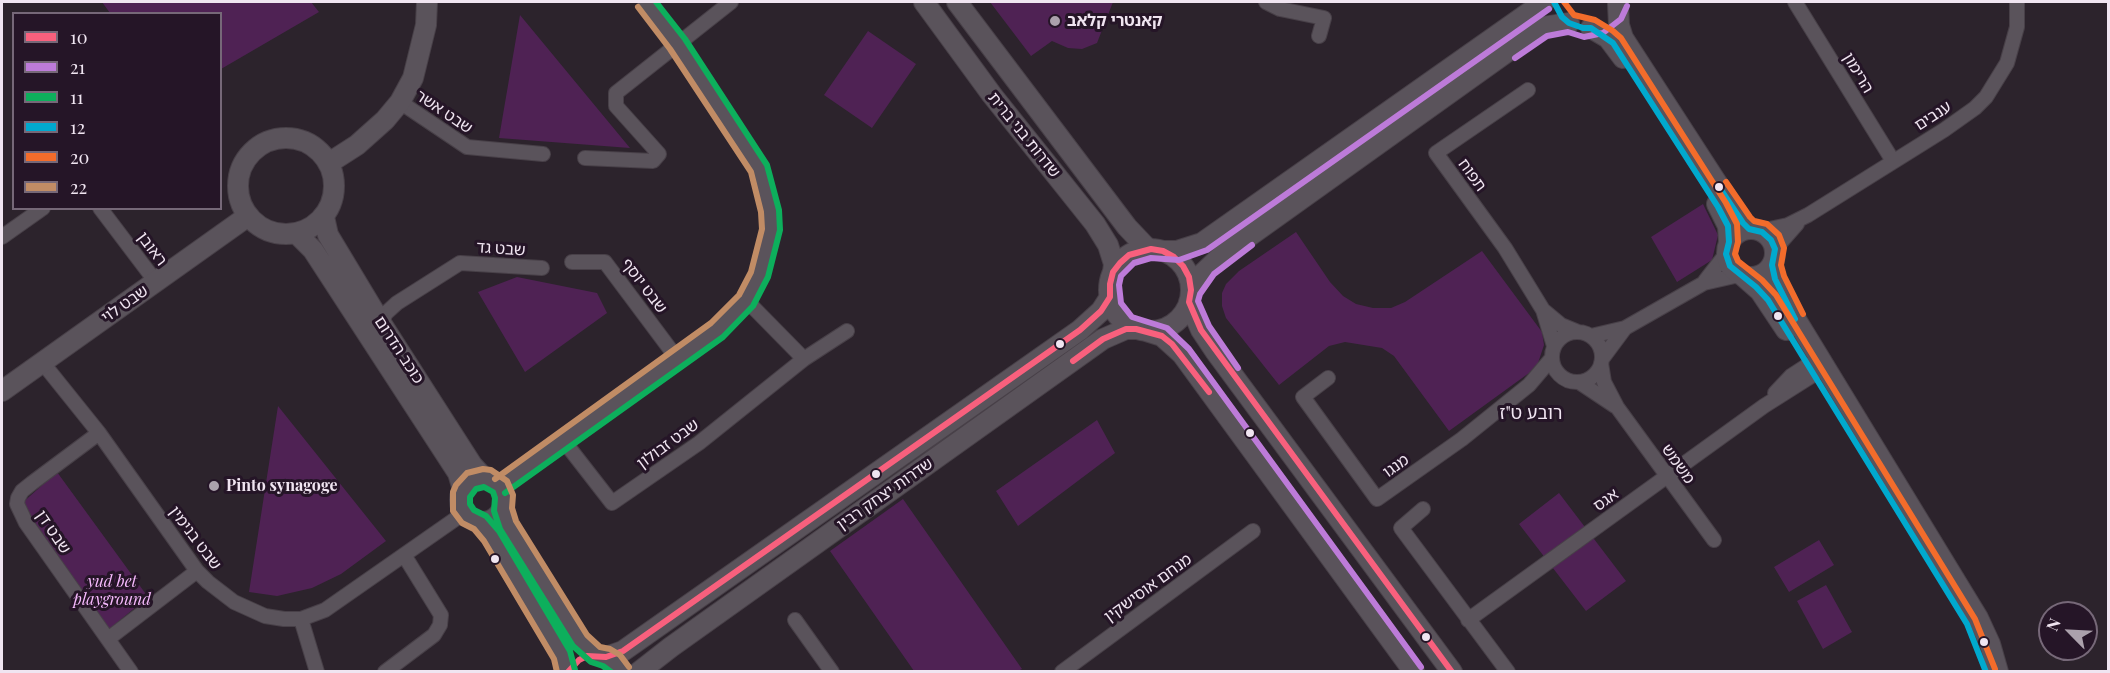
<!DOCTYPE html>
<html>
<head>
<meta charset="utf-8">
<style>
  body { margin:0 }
  #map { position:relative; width:2110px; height:673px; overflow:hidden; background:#2c232c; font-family:"Playfair Display",serif }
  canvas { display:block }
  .frame { position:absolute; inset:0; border:3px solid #f0e5f1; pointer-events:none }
  .legend { position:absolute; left:12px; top:12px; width:210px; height:198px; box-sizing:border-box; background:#251527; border:2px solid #766878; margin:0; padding:8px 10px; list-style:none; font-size:18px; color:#f0e5f1 }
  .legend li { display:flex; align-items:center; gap:12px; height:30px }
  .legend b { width:30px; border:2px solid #766878 }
  .north { position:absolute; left:2038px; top:601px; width:60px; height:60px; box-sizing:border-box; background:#251527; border:2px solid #766878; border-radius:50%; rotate:294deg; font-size:16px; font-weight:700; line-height:24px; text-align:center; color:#f0e5f1 }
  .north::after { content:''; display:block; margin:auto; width:21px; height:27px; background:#aba1ac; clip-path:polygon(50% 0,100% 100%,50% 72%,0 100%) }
</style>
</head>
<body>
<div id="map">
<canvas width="2110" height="673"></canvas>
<div class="frame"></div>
<ul class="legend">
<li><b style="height:8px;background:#f8607d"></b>10</li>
<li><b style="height:8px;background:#bd7bd9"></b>21</li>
<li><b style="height:8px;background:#0daf5c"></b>11</li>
<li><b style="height:8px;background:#00a9ce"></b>12</li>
<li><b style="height:8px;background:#f36c2b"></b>20</li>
<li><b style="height:8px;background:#c18c65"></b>22</li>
</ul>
<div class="north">N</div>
</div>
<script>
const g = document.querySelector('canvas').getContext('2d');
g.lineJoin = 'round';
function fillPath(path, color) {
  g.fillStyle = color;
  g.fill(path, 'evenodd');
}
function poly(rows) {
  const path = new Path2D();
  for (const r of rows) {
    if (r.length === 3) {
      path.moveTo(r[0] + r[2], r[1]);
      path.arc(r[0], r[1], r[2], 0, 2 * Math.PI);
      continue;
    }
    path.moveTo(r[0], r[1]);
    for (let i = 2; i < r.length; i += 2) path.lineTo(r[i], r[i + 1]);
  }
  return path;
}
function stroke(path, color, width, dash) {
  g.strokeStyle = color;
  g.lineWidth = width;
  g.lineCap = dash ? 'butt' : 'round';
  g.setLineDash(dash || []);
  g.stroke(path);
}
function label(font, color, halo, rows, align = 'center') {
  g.font = font + ' "Playfair Display","Noto Sans Hebrew",serif';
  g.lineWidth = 6;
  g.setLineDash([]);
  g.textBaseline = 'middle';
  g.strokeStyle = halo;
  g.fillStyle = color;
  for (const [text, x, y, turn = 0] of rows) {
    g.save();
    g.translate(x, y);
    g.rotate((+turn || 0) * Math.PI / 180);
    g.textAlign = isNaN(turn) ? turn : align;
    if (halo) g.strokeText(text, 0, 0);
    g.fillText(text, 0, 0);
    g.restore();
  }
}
fillPath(poly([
  [102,2,311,2,319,12,221,69,220,14,110,13],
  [990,2,1113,2,1097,43,1082,49,1068,48,1052,41,1031,56],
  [520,15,630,148,499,138],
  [868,31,916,64,872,128,824,95],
  [1703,204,1718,235,1712,260,1677,282,1651,237],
  [1296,232,1330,282,1343,296,1356,304,1373,308,1391,308,1405,302,1482,251,1542,332,1544,345,1538,363,1529,373,1449,431,1394,356,1382,348,1345,342,1329,346,1279,385,1226,318,1222,306,1222,293,1226,284,1239,271],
  [517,277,597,293,607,313,525,372,478,292],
  [278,406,386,541,341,574,312,588,277,596,249,592],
  [1097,420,1115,453,1018,526,996,491],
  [57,472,148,597,108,630,21,504],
  [1559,493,1626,581,1586,611,1519,524],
  [903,499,1022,669,1018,671,914,671,830,551],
  [1819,540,1834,565,1789,592,1774,567],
  [1826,585,1852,632,1823,649,1797,601]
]), '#4f2254');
const street = poly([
  [1266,2,1280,9,1324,18,1319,36],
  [1795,2,1893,161],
  [1528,90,1436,153,1505,248,1543,310,1554,346],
  [400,102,467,147,543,154],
  [585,158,653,161,659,154,616,106,616,93,731,2],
  [100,208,156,282],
  [1760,231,1788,225,1808,215,1944,130,1975,108,1986,97,2007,63,2017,27,2017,2],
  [2,237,43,208],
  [1775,249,1797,224],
  [572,262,605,262,676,357],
  [1705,281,1726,254],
  [746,300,804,359],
  [1543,310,1561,325,1578,332],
  [381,323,386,313,397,303,460,263,542,268],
  [1577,357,25],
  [1591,336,1625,328,1704,283,1739,275],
  [1602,359,1625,328],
  [42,362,99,433,197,571,208,582,234,602,265,616,284,619,301,619,325,610,464,513],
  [1601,363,1604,382,1617,407,1714,540],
  [1328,378,1303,397,1377,499,1462,439,1529,385,1552,358],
  [1579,382,1615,406],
  [1775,393,1791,376,1808,365,1822,363],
  [99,433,32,483,22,491,18,498,17,504,26,523,131,672],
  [563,440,612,503,699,443,804,359,847,331],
  [500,486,717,330,746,300,759,275,771,230,770,211,759,168,677,44,645,2],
  [1423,509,1401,528,1508,672],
  [301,619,317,672],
  [795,620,832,672],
  [1468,620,1764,406,1813,375,1822,363],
  [108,639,197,571],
  [385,672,434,635,440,625,441,615,404,555],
  [1062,672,1253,531]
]);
const secondary = poly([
  [924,2,992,95,1095,224,1108,245,1114,264,1113,272],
  [957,2,1127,227,1146,247,1151,249],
  [1618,4,1619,25,1623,38,1737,214,1749,229],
  [1591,28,1608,38,1623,58],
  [286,186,48],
  [329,163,357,145,385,120,400,102,413,78,426,25,427,2],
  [1717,204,1728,226,1729,242],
  [324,217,328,235,381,323,472,465,484,478],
  [1751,253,24],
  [297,234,313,250,458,473,463,490],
  [1150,290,41],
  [1163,251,1177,251,1202,243,1544,2],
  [1772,265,1775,279,1784,300,1978,618,1990,644,1998,672],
  [1743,276,1760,291,1786,330],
  [1191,290,1202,274,1220,257,1532,34,1543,27,1569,23],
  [1189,302,1201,330,1215,351,1452,672],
  [1146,331,1162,336,1182,354,1414,672],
  [2,391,248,216],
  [482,500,22],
  [503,509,508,525,580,641,596,655],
  [480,522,491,536,562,656,566,672],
  [597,655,606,657,615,662,622,672],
  [606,657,623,651,1080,330,1101,311,1110,297],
  [639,672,671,647,1103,339,1126,329,1136,329]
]);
stroke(street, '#484048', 16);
stroke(secondary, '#484048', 22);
stroke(street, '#5a535b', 14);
stroke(secondary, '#5a535b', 20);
stroke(poly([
  [1073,361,1103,339,1126,329,1136,329,1162,336,1172,344,1209,392],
  [568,672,579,660,587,656,606,657,623,651,1080,330,1101,311,1110,297,1110,284,1113,272,1120,263,1129,255,1151,249,1163,251,1174,257,1183,266,1189,277,1191,290,1189,302,1201,330,1452,672]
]), '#f8607d', 6);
stroke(poly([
  [1515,58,1547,36,1568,32,1584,37,1603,33,1621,19,1627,6],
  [1238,368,1209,326,1198,301,1200,294,1214,274,1252,245],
  [1421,667,1189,349,1167,328,1132,317,1121,303,1119,285,1121,276,1134,263,1151,258,1179,260,1207,250,1549,9]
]), '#bd7bd9', 6);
stroke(poly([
  [505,493,723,337,753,306,768,277,780,230,779,210,767,165,685,39,656,2],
  [575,670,570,651,499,531,486,516,474,510,470,504,470,497,476,489,484,487,493,492,495,498,494,511,500,529,573,646,591,662,603,666,611,672]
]), '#0daf5c', 6);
stroke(poly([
  [1554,2,1562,17,1569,23,1583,28,1591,28,1613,43,1718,207,1728,226,1729,242,1726,254,1730,266,1756,287,1768,300,1967,624,1986,672],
  [1719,187,1743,223,1749,229,1762,232,1771,240,1775,249,1772,265,1775,279,1795,319]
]), '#00a9ce', 6);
stroke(poly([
  [1564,2,1574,15,1595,20,1613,31,1621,38,1726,203,1737,224,1738,242,1735,254,1738,261,1762,280,1776,295,1975,619,1995,669],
  [1726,182,1750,217,1754,221,1767,224,1779,235,1784,248,1781,265,1784,276,1803,314]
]), '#f36c2b', 6);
stroke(poly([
  [495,479,711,323,739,295,751,272,762,229,761,212,751,172,670,49,638,7],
  [557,672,554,659,484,541,474,529,462,523,453,511,453,492,456,485,467,473,483,469,491,470,507,481,513,495,512,508,516,521,587,635,600,647,610,649,620,655,629,667]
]), '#c18c65', 6);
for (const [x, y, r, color] of [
  [1055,21,6,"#aba1ac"],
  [1719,187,5,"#f0e5f1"],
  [1778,316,5,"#f0e5f1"],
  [1060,344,5,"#f0e5f1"],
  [1250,433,5,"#f0e5f1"],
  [876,474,5,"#f0e5f1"],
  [214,486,6,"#aba1ac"],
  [495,559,5,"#f0e5f1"],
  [1426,637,5,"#f0e5f1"],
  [1984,642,5,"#f0e5f1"]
]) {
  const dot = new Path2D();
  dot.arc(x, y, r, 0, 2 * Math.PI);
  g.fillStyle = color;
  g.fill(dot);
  stroke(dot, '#251527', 2);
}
label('bold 16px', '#f0e5f1', '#251527', [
  ["קאנטרי קלאב",1067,21],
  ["Pinto synagoge",226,486]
], 'left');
label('16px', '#f0e5f1', '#251527', [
  ["הרימון",1858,73,59],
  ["שבט אשר",444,112,34],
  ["ענבים",1933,116,-33],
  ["שדרות בני ברית",1024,135,51],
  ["תפוח",1472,175,54],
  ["ראובן",152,249,53],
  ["שבט גד",501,249,4],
  ["שבט יוסף",644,286,53],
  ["שבט לוי",125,304,-35],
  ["כוכב הדרום",399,350,57],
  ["שבט זבולון",668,444,-36],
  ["משמש",1678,464,54],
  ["מנגו",1396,466,-36],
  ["שדרות יצחק רבין",885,494,-35],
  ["אגס",1606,500,-36],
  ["שבט דן",53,532,56],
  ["שבט בנימין",195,538,53],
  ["מנחם אוסישקין",1148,588,-36]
]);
label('italic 16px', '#f8bbff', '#251527', [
  ["yud bet",112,582],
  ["playground",112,600]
]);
label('18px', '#f0e5f1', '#251527', [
  ["רובע ט\"ז",1531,413]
]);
</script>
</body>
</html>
